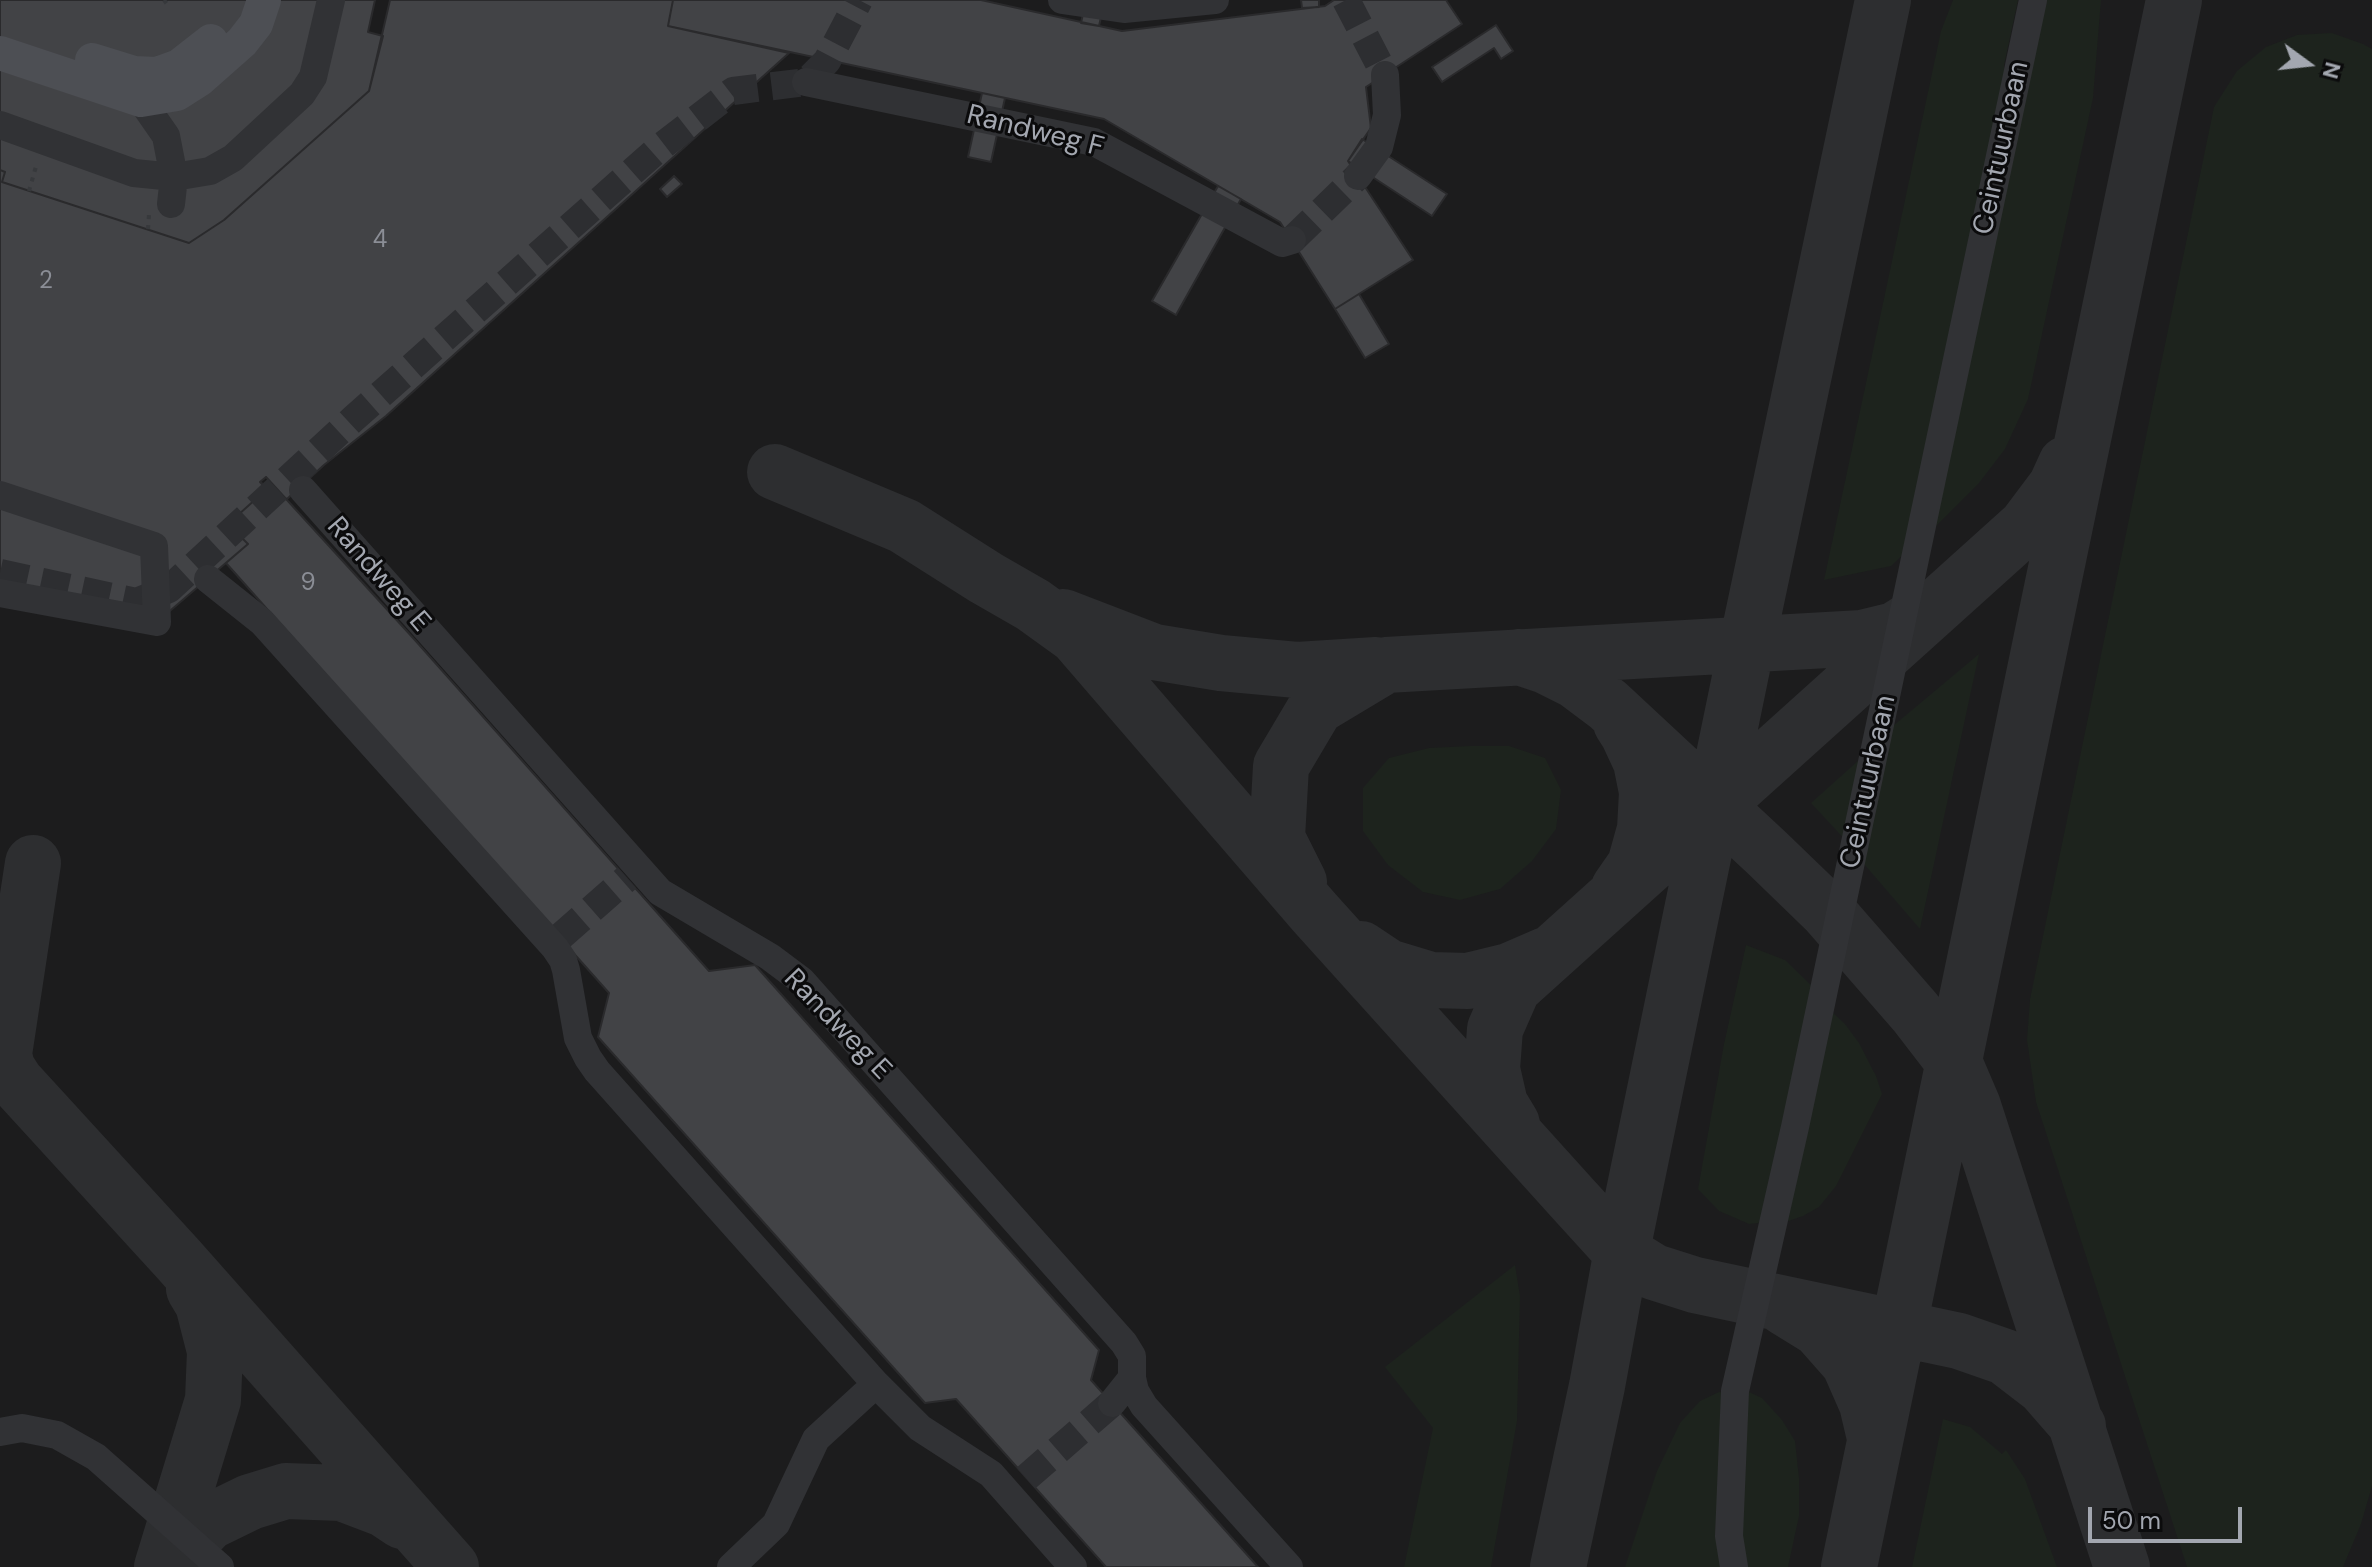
<!DOCTYPE html>
<html>
<head>
<meta charset="utf-8">
<style>
  body { margin:0 }
  #map { position:relative; width:2372px; height:1567px; overflow:hidden; background:#101011; font-family:"DM Sans",sans-serif }
  canvas { display:block }
  .north { position:absolute; left:2268px; top:24px; width:80px; height:80px; -webkit-text-stroke:6px #0b0b0c; paint-order:stroke; rotate:105deg; font-size:22px; font-weight:700; line-height:32px; text-align:center; color:#a3a7b0 }
  .north::after { content:''; display:block; margin:auto; width:28px; height:36px; background:#a3a7b0; clip-path:polygon(50% 0,100% 100%,50% 72%,0 100%) }
  .scale { position:absolute; left:2088px; top:1507px; width:154px; height:36px; box-sizing:border-box; border:4px solid #a3a7b0; border-top:0; padding-left:10px; font-size:24px; line-height:28px; white-space:nowrap; color:#a3a7b0; -webkit-text-stroke:6px #0b0b0c; paint-order:stroke }
</style>
</head>
<body>
<div id="map">
<canvas width="2372" height="1567"></canvas>
<div class="north">N</div>
<div class="scale">50 m</div>
</div>
<script>
const g = document.querySelector('canvas').getContext('2d');
g.lineJoin = 'round';
function fillPath(path, color) {
  g.fillStyle = color;
  g.fill(path, 'evenodd');
}
function poly(rows) {
  const path = new Path2D();
  for (const r of rows) {
    path.moveTo(r[0], r[1]);
    for (let i = 2; i < r.length; i += 2) path.lineTo(r[i], r[i + 1]);
  }
  return path;
}
function stroke(path, color, width, dash) {
  g.strokeStyle = color;
  g.lineWidth = width;
  g.lineCap = dash ? 'butt' : 'round';
  g.setLineDash(dash || []);
  g.stroke(path);
}
function label(font, color, halo, rows, align = 'center') {
  g.font = font + ' "DM Sans",sans-serif';
  g.lineWidth = 6;
  g.setLineDash([]);
  g.textBaseline = 'middle';
  g.strokeStyle = halo;
  g.fillStyle = color;
  for (const [text, x, y, turn = 0] of rows) {
    g.save();
    g.translate(x, y);
    g.rotate((+turn || 0) * Math.PI / 180);
    g.textAlign = isNaN(turn) ? turn : align;
    if (halo) g.strokeText(text, 0, 0);
    g.fillText(text, 0, 0);
    g.restore();
  }
}
fillPath(poly([
  [0,0,2372,0,2372,1567,0,1567]
]), '#1c1c1d');
fillPath(poly([
  [1953,0,2018,0,2004,65,2006,103,1912,546,1891,566,1824,580,1941,31],
  [2043,0,2101,0,2093,98,2028,399,2005,449,1979,483,1930,532],
  [2332,33,2363,44,2372,49,2372,1486,2361,1524,2343,1567,2187,1567,2036,1102,2027,1040,2030,999,2214,107,2237,71,2266,47,2297,35],
  [1979,654,1920,929,1864,864,1893,726],
  [1470,746,1509,746,1545,758,1561,790,1556,829,1532,861,1500,889,1460,900,1423,892,1388,865,1363,831,1363,788,1389,758,1429,748],
  [1868,752,1850,845,1811,803],
  [1746,945,1785,960,1816,990,1767,1222,1749,1224,1719,1211,1698,1189,1724,1044],
  [1832,1012,1845,1024,1859,1043,1876,1076,1882,1094,1836,1186,1819,1207,1803,1216,1783,1223],
  [1515,1265,1520,1296,1517,1421,1491,1567,1404,1567,1433,1428,1385,1367],
  [1745,1390,1762,1398,1782,1420,1795,1441,1799,1478,1799,1516,1788,1567,1745,1567,1739,1518],
  [1719,1392,1726,1393,1722,1567,1625,1567,1657,1471,1680,1423,1700,1401],
  [1943,1419,1970,1427,2002,1454,2006,1450,2025,1479,2057,1567,1912,1567]
]), '#1d231d');
stroke(poly([
  [775,472,904,526,986,578,1033,605,1076,636,1314,912,1573,1199,1615,1245,1633,1259,1654,1272,1695,1285,1959,1341,2005,1357,2044,1387,2078,1426],
  [1063,617,1154,652,1221,663,1297,670,1376,665],
  [1519,657,1546,666,1576,681,1608,705,1767,853,1827,911,1915,1012,1955,1064,1973,1106,2122,1567],
  [33,863,4,1054,7,1068,16,1082,178,1259,451,1567],
  [1299,882,1277,838,1281,766,1316,707,1386,665,1862,638,1895,630,1914,618],
  [1619,888,1635,865,1645,829,1647,792,1641,762,1628,734,1621,723],
  [1361,949,1388,967,1431,980,1468,981,1509,971,1546,955],
  [1512,1124,1500,1104,1492,1069,1495,1029,1513,988,2026,526,2056,486,2066,464],
  [1785,1308,1819,1329,1849,1363,1867,1404,1875,1438],
  [162,1567,213,1400,215,1351,203,1304,194,1289],
  [172,1567,182,1550,209,1522,250,1502,286,1491,342,1493,384,1509,402,1521],
  [1558,1567,1597,1386,1622,1250,1747,644,1883,0],
  [1849,1567,2174,0]
]), '#2d2e30', 56);
const building = poly([
  [0,0,375,0,368,32,383,36,369,91,224,220,189,243,2,182,5,172,0,170,0,0],
  [390,0,673,0,668,26,789,53,386,416,324,465,287,499,260,482,267,489,228,524,248,544,157,622,0,598,0,170,5,172,2,182,189,243,224,220,369,91,390,0],
  [673,0,981,0,1122,31,1325,6,1334,0,1446,0,1462,24,1366,87,1371,128,1348,161,1413,260,1335,309,1280,222,1104,119,668,26,673,0],
  [1086,0,1105,0,1099,26,1081,23,1086,0],
  [1301,0,1319,0,1319,7,1302,8,1301,0],
  [1496,25,1513,51,1501,59,1494,48,1442,82,1432,67,1496,25],
  [982,93,1005,98,991,162,968,157,982,93],
  [1362,139,1447,194,1432,216,1348,161,1362,139],
  [674,176,682,184,667,197,660,189,674,176],
  [1218,186,1241,199,1176,315,1152,301,1218,186],
  [1359,294,1389,344,1365,358,1335,309,1359,294],
  [266,477,414,639,709,971,755,965,1099,1350,1091,1380,1258,1567,1106,1567,956,1399,925,1403,598,1037,609,993,226,563,248,544,228,524,267,489,260,482,266,477]
]);
fillPath(building, '#424346');
stroke(building, '#2a2a2c', 2);
stroke(poly([
  [1346,0,1385,75],
  [1292,240,1358,176],
  [0,573,136,602,169,589,353,419,658,149,733,91,806,82,827,61,859,0],
  [560,937,627,878],
  [1026,1478,1112,1403]
]), '#2d2e31', 28, [28, 14]);
stroke(poly([
  [164,0,170,8],
  [29,191,37,163],
  [148,229,149,214]
]), '#37393c', 4, [4, 6]);
stroke(poly([
  [1062,0,1124,9,1215,0],
  [806,82,1094,142,1282,243,1292,240],
  [141,100,166,136,174,177,171,204],
  [0,125,134,173,174,177,210,171,233,158,302,94,313,77,331,0],
  [1358,176,1379,147,1387,115,1385,75],
  [303,490,660,892,770,957,802,981,1124,1343,1132,1356,1132,1378,1135,1391,1144,1406,1289,1567],
  [0,495,154,546,157,622,0,593],
  [208,579,262,622,555,948,563,960,566,970,578,1038,588,1058,597,1071,876,1384,920,1428,991,1474,1073,1567],
  [1112,1403,1132,1378],
  [0,1432,22,1428,57,1435,96,1457,220,1567],
  [731,1567,776,1524,816,1439,876,1384],
  [1734,1567,1729,1536,1735,1391,1795,1127,2033,0]
]), '#313235', 28);
stroke(poly([
  [0,53,141,100,177,94,199,80,242,42,256,24,264,0],
  [92,60,134,73,157,74,179,66,211,41]
]), '#4d4f54', 34);
label('24px', '#8b8e96', null, [
  ["4",380,241],
  ["2",46,282],
  ["9",308,584]
]);
label('28px', '#a3a7b0', '#0b0b0c', [
  ["Randweg F",1035,132,14],
  ["Ceintuurbaan",2002,148,-78],
  ["Randweg E",378,575,49],
  ["Ceintuurbaan",1869,782,-78],
  ["Randweg E",837,1025,46]
]);
</script>
</body>
</html>
